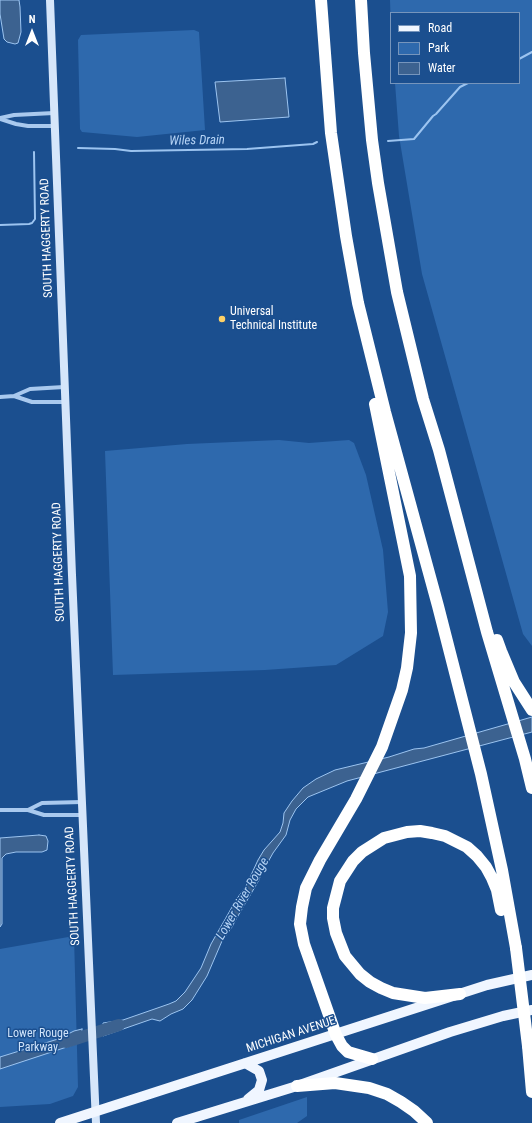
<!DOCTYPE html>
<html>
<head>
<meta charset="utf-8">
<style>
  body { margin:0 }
  #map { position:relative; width:532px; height:1123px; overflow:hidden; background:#1b4f8f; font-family:"Roboto Condensed",sans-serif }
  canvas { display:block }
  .legend { position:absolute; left:390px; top:12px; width:130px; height:72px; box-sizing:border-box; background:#1b4f8f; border:1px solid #7695bc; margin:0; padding:5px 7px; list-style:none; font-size:12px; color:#fff }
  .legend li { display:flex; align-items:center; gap:8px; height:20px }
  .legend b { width:20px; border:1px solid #7695bc }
  .north { position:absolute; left:12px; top:12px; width:40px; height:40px; -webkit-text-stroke:3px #1b4f8f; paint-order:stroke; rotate:0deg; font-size:11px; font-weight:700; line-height:16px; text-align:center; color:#fff }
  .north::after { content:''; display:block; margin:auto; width:14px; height:18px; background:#fff; clip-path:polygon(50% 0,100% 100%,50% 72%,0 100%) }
</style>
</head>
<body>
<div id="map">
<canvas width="532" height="1123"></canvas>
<ul class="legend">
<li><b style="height:5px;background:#f0f6ff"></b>Road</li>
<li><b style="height:11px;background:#2e69ad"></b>Park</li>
<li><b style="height:11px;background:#3c6290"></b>Water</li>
</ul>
<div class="north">N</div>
</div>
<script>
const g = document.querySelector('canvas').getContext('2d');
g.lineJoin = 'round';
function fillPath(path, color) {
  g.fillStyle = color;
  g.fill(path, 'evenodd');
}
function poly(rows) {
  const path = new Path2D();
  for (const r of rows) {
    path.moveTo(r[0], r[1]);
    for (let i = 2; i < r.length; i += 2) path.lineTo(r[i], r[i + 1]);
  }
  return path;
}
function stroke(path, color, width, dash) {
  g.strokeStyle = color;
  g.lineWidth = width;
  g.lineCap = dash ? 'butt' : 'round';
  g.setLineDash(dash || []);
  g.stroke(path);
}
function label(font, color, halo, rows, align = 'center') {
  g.font = font + ' "Roboto Condensed",sans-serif';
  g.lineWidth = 3;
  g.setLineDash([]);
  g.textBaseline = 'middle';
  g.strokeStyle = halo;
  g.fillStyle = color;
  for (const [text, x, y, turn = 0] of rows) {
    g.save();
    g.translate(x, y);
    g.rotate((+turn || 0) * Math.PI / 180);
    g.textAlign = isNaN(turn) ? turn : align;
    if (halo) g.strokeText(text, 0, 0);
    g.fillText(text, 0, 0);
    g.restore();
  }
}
fillPath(poly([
  [390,0,532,0,532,646,523,634,422,274,399,136,395,83,519,83,519,13,391,13,391,31],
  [194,30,199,32,205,130,137,137,82,132,80,129,78,40,81,35],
  [279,440,309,443,349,440,354,443,366,475,383,550,388,612,383,636,336,665,265,670,113,675,105,451,187,444],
  [74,936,78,1087,73,1096,50,1104,0,1107,0,949],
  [307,1097,307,1116,297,1123,239,1123,239,1120]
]), '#2e69ad');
const water = poly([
  [0,0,19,0,20,7,21,32,18,43,15,44,7,42,4,39,0,14,0,0],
  [285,78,289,117,220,122,215,82,285,78],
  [532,717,532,732,347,781,308,797,296,809,290,820,286,835,273,853,268,862,262,869,259,880,235,921,232,927,222,941,207,976,192,1000,183,1009,171,1014,160,1021,152,1019,103,1036,103,1023,123,1020,169,1004,176,1001,185,992,201,968,211,944,236,900,246,886,258,860,264,850,280,832,283,823,284,813,292,801,303,788,316,779,335,770,389,757,414,749,424,748,532,717],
  [39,835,46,836,48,841,47,850,42,852,16,852,6,854,2,858,2,924,0,927,0,838,39,835],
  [82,1029,82,1042,0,1069,0,1057,58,1039,74,1031,82,1029]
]);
fillPath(water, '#3c6290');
stroke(water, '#9cc4f0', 1);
stroke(poly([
  [519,59,532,52],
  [388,141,414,139,433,116,436,114,460,87,468,83],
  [78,148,115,149,131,151,247,149,313,144,317,142],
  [0,225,29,224,32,223,35,219,34,152]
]), '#9cc4f0', 2);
stroke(poly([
  [66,1042,119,1025]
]), '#3c6290', 12);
stroke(poly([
  [0,118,14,115,54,113],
  [0,119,16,124,28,126,55,126],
  [64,387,30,389,14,396,32,402,65,402],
  [0,397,14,396],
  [82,802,42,803,28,810,44,815,82,815],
  [0,810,28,810]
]), '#a9c9ee', 4);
stroke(poly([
  [50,0,72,575,96,1123]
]), '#d6e6fa', 8);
stroke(poly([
  [245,1063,259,1071,262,1080,259,1090,248,1099],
  [60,1123,487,985,532,975],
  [177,1123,297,1086,450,1032,503,1016,532,1010]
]), '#f0f6ff', 10);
stroke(poly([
  [321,0,331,133,346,236,358,303,385,412,438,606,481,774,502,870,516,948],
  [361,0,364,53,372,140,378,183,397,292,423,399,439,450,487,632,525,759,532,788],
  [497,640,501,651,514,682,532,710],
  [460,994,425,998,393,993,381,988,370,982,360,974,345,956,336,933,333,918,333,908,340,881,353,861,362,852,384,838,407,832,420,831,432,833,445,836,467,847,477,856,486,867,492,878,497,890,501,910],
  [528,1046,532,1092],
  [372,1059,348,1052,342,1046,336,1035,304,944,300,924,302,907,306,888,320,860,356,799,382,747,402,690,407,668,411,633,410,576,375,404],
  [297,1086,335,1083,369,1088,387,1094,401,1102,414,1111,427,1123]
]), '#fff', 12);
stroke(poly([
  [516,948,528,1046]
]), '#fff', 12);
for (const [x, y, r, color] of [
  [222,319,4,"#ffd166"]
]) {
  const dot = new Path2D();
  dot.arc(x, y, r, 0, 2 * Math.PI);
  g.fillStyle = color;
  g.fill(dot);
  stroke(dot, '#1b4f8f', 1.5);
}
label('12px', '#fff', '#1b4f8f', [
  ["SOUTH HAGGERTY ROAD",47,238,-92],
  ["SOUTH HAGGERTY ROAD",59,562,-92],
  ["SOUTH HAGGERTY ROAD",73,886,-93],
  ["MICHIGAN AVENUE",291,1035,-18]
]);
label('12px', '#fff', '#1b4f8f', [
  ["Universal",230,312],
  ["Technical Institute",230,326]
], 'left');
label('12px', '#cfe3fa', '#1b4f8f', [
  ["Lower Rouge",38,1034],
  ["Parkway",38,1048]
]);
label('italic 13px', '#b5d3f5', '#1b4f8f', [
  ["Wiles Drain",197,141,-1],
  ["Lower River Rouge",243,899,-60]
]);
</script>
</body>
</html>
